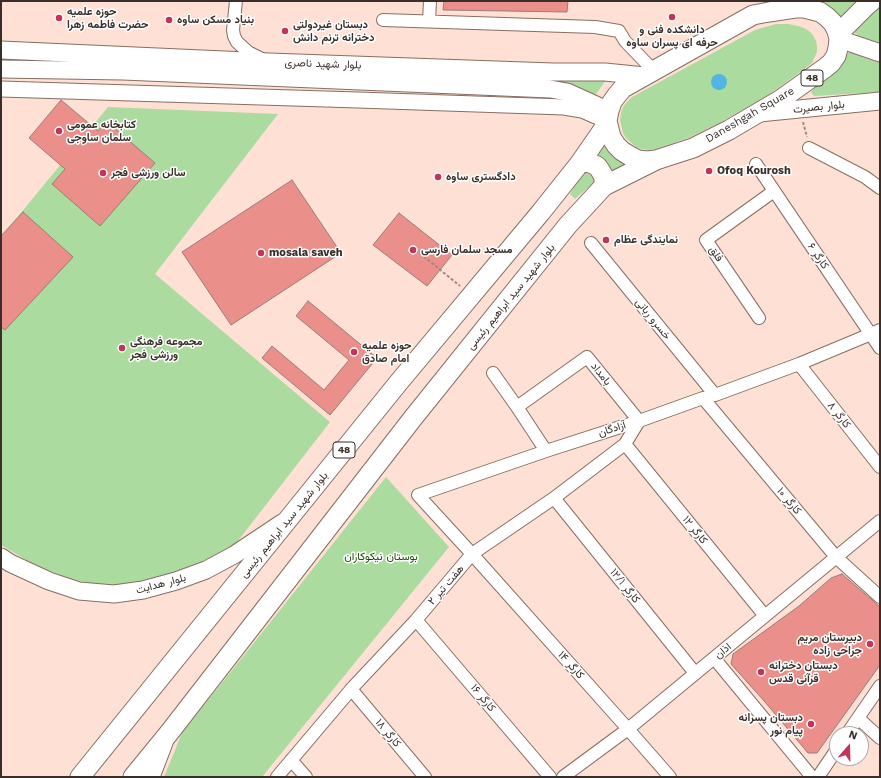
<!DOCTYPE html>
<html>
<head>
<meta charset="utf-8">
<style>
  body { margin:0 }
  #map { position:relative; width:881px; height:778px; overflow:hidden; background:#fee1d4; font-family:"Work Sans",sans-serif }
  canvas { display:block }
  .frame { position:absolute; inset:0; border:2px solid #392e29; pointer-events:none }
  .north { position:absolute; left:829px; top:726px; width:40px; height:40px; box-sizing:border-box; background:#fff; border:1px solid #b0aba9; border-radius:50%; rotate:20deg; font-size:11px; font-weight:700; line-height:16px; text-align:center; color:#392e29 }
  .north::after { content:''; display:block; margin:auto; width:14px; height:18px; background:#c3335a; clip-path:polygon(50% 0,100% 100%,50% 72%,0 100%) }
</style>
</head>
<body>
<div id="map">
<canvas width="881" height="778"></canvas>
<div class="frame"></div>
<div class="north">N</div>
</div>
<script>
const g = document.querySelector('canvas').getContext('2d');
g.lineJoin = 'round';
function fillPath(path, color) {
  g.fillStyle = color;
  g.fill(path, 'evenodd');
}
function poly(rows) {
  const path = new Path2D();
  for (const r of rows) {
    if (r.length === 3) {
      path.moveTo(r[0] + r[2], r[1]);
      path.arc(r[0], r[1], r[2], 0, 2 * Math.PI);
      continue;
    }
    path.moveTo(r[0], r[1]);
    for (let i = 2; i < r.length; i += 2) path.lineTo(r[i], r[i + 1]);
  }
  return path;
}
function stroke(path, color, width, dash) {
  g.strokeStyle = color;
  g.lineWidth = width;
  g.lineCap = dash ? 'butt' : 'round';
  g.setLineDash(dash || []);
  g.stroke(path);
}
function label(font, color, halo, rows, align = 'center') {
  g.font = font + ' "Work Sans",Vazirmatn,sans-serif';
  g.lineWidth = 3;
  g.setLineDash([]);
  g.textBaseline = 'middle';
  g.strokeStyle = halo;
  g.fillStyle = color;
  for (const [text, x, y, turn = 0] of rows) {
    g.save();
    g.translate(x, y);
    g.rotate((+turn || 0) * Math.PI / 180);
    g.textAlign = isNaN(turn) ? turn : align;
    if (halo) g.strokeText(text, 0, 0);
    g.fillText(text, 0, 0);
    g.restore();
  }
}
fillPath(poly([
  [811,1,861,1,841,22],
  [880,7,880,46,858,36,853,31],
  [776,24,788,24,798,26,804,28,809,31,813,35,816,41,817,46,817,52,812,63,807,67,767,96,721,122,688,138,656,149,649,150,642,149,636,147,626,138,623,133,620,120,621,113,623,107,627,102,632,97,755,30],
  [853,50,862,57,880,63,880,92,814,96,811,92,847,54],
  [501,77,606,80,594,97],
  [108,107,278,114,155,274,330,422,234,546,185,570,147,581,107,587,71,579,35,565,1,545,1,237],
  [601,143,611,154,628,164,591,185,575,199,570,194,580,177],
  [386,477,449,547,262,777,164,777,182,733]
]), '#acdba0');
fillPath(poly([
  [719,82,8]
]), '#51b7e2');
const building = poly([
  [444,1,568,1,567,12,443,10,444,1],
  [61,100,98,131,106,121,155,163,100,226,52,184,65,169,29,138,61,100],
  [292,180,341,253,231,325,182,252,292,180],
  [23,212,73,257,5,330,1,327,1,236,23,212],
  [399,213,452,255,427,286,373,245,399,213],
  [308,301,377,358,330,415,262,358,272,346,324,390,349,360,296,316,308,301],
  [842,574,880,607,880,665,817,753,808,753,765,702,731,664,733,654,799,606,831,578,842,574]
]);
fillPath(building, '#ea8f8a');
stroke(building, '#9a7c7a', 1);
const minor = poly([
  [236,1,233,30,234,36,237,42,248,52,264,60],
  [383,20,595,27,619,31,625,41,654,71],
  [429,21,430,1],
  [809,148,865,177,880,188],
  [756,164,880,348],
  [591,243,715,395],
  [759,318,706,240,774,191],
  [799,364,880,467],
  [493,373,517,407,546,451],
  [703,398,836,557,880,597],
  [517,407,587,357,639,421],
  [625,444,765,616],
  [554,498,695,673],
  [416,620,550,777],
  [714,658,812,777],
  [351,689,425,777],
  [858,718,880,738],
  [847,734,880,686],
  [291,760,306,777],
  [277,777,354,686,416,620,472,554,554,498,625,444,639,421],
  [563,777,628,729,880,521],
  [670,777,628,729,472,554,418,495,546,451,639,421,703,398,715,395,799,364,871,334,880,330],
  [818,777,837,749]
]);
const tertiary = poly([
  [1,89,358,100,564,107,582,110,607,121],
  [152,777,165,743]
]);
const secondary = poly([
  [839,39,880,53],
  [1,50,269,62,553,72,605,72,645,76],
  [1,69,123,71,550,89,567,92,609,111],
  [759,113,880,101],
  [1,557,10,563,49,581,79,591,114,594,143,590,176,581,206,570,234,555,282,523]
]);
const primary = poly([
  [795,8,804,8,820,12,827,17,833,23,837,31,839,39,838,48,836,56,831,63,825,68,780,100,729,130,693,148,656,160,647,161,638,160,630,156,622,151,616,145,611,137,607,121,609,111,612,102,617,95,623,88,753,15,769,12,795,8],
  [838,34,866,6,872,1],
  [580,163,588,162,597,166,600,170,604,177,604,186],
  [80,777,399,382,541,212,580,163,607,124],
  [133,777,169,733,413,418,568,225,604,186,656,160]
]);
stroke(minor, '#876e62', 14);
stroke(tertiary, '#876e62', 17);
stroke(secondary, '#876e62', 19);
stroke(primary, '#876e62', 21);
stroke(poly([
  [803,122,807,137],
  [416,250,460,286]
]), '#9d8980', 2, [3, 2]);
stroke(minor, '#fff', 12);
stroke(tertiary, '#fff', 15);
stroke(secondary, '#fff', 17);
stroke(primary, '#fff', 19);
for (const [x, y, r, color] of [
  [672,17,4,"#c3335a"],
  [59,18,4,"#c3335a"],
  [169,20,4,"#c3335a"],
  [285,31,4,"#c3335a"],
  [59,131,4,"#c3335a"],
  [709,171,4,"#c3335a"],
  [103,173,4,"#c3335a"],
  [438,177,4,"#c3335a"],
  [606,240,4,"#c3335a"],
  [413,250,4,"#c3335a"],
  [261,253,4,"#c3335a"],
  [122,348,4,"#c3335a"],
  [354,352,4,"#c3335a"],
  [870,644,4,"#c3335a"],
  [761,672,4,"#c3335a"],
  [811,724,4,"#c3335a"]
]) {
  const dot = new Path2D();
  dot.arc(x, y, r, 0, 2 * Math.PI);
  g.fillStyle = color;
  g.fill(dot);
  stroke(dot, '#fff', 1.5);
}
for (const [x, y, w] of [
  [812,78,22],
  [344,450,22]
]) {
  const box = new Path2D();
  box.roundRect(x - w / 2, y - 8, w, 16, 3);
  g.fillStyle = '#fff';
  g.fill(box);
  stroke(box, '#392e29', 1);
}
label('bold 10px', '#392e29', null, [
  ["48",812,78],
  ["48",344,450]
]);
label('bold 11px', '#392e29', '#fff', [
  ["حوزه علمیه",67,12],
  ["حضرت فاطمه زهرا",67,25],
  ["بنیاد مسکن ساوه",177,20],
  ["دبستان غیردولتی",293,25],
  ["دخترانه ترنم دانش",293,38],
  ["دانشکده فنی و",672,30,"center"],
  ["حرفه ای پسران ساوه",672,43,"center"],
  ["کتابخانه عمومی",67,125],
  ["سلمان ساوجی",67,138],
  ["Ofoq Kourosh",717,171],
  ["سالن ورزشی فجر",111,173],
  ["دادگستری ساوه",446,177],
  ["نمایندگی عظام",614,240],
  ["مسجد سلمان فارسی",421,250],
  ["mosala saveh",269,253],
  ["مجموعه فرهنگی",130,342],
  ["ورزشی فجر",130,355],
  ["حوزه علمیه",362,346],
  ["امام صادق",362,359],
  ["دبیرستان مریم",862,638,"right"],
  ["جراحی زاده",862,651,"right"],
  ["دبستان دخترانه",769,666],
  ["قرآنی قدس",769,679],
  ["دبستان پسرانه",803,718,"right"],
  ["پیام نور",803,731,"right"]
], 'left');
label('11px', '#392e29', '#fff', [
  ["بلوار شهید ناصری",323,64,2],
  ["بلوار بصیرت",819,107,-6],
  ["Daneshgah Square",750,115,-30],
  ["فلق",716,254,55],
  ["کارگر ۶",818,256,56],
  ["بلوار شهید سید ابراهیم رئیسی",511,297,-51],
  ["خسرو ربانی",653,319,51],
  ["بامداد",601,374,51],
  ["کارگر ۸",839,415,52],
  ["آزادگان",612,429,-18],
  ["کارگر ۱۰",789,501,50],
  ["بلوار شهید سید ابراهیم رئیسی",284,525,-51],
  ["کارگر ۱۲",695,530,51],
  ["بلوار هدایت",161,584,-15],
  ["هفت تیر ۲",446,585,-49],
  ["کارگر ۱۲/۱",625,586,51],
  ["اذان",723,651,-39],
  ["کارگر ۱۴",571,665,48],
  ["کارگر ۱۶",483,698,50],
  ["کارگر ۱۸",388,733,50]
]);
label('11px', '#164b01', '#fff', [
  ["بوستان نیکوکاران",381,557]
]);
</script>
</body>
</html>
